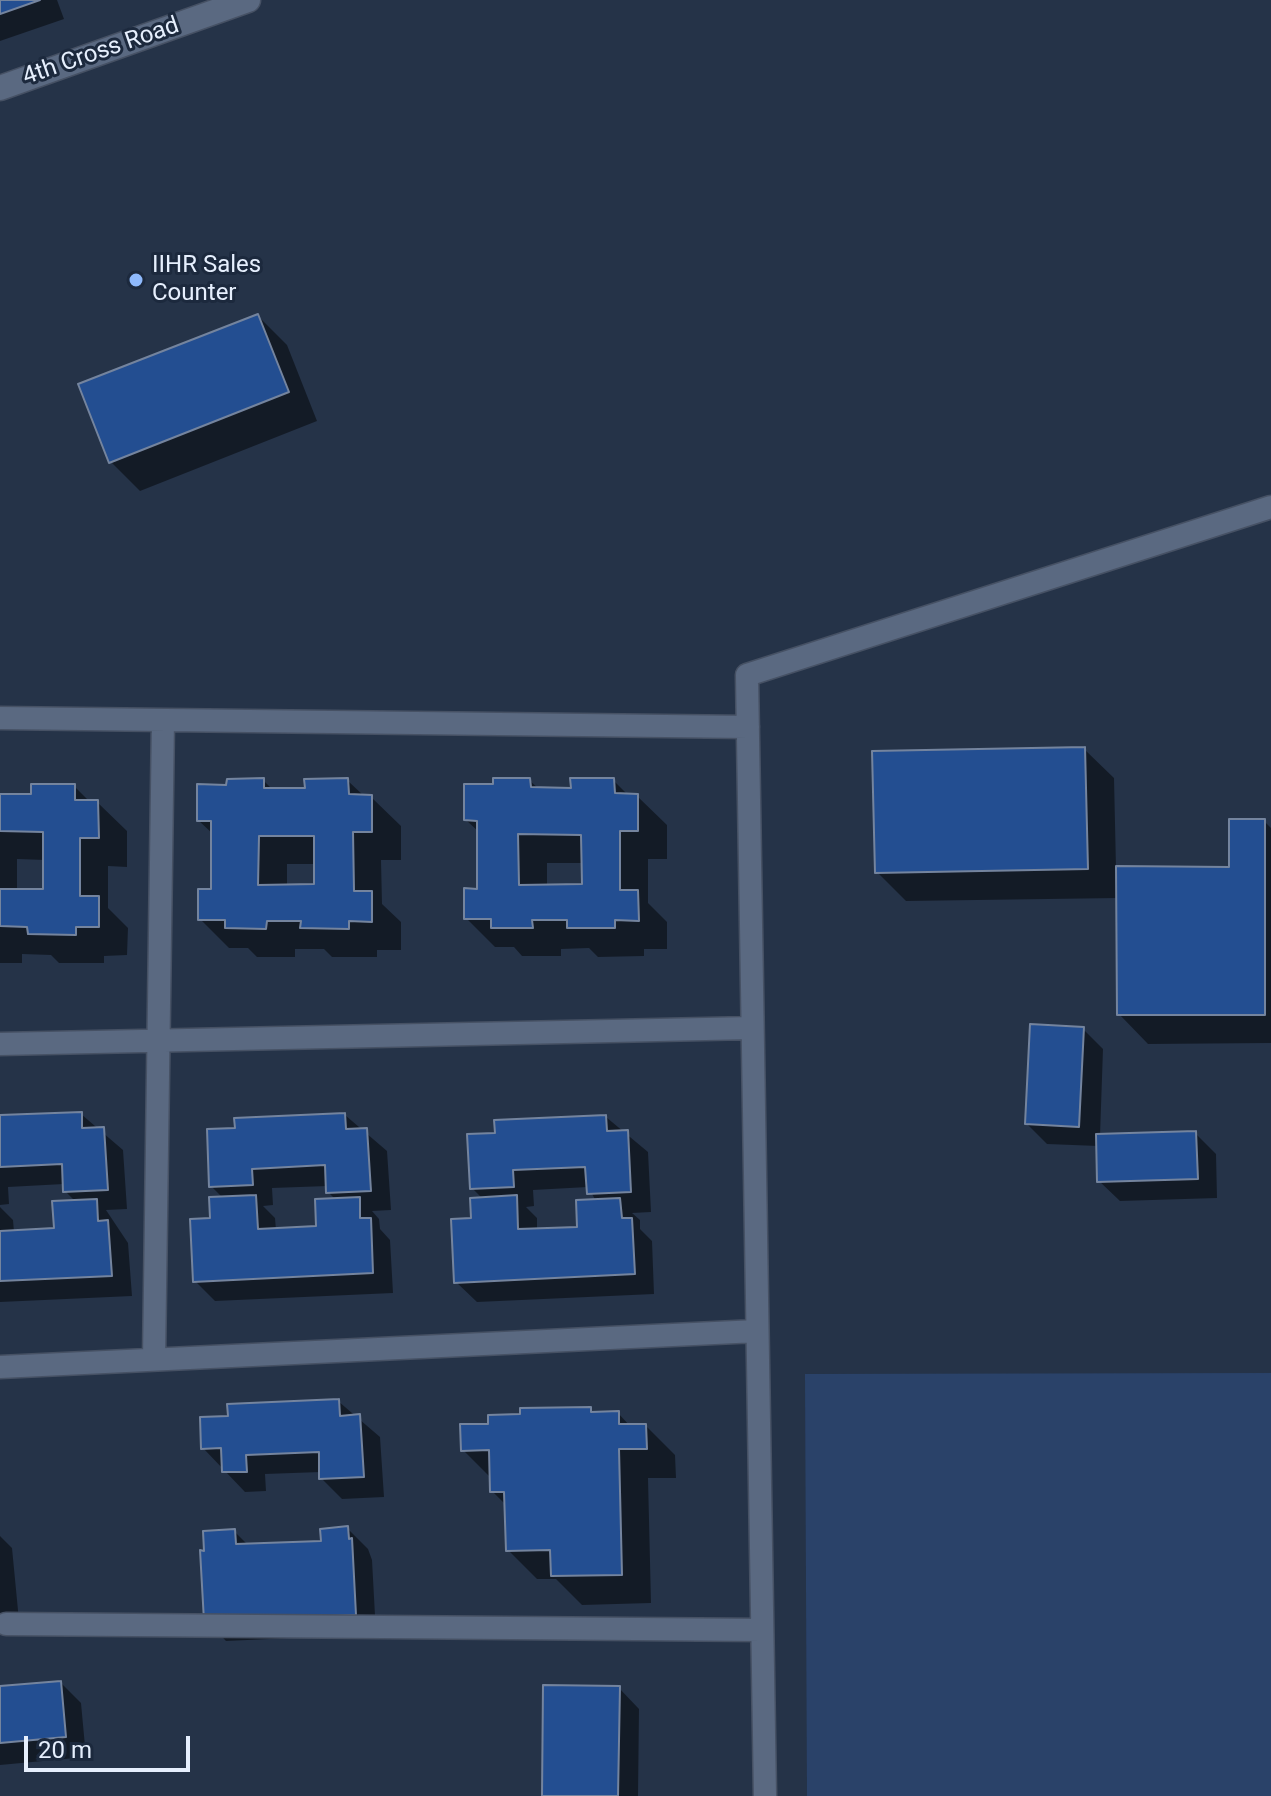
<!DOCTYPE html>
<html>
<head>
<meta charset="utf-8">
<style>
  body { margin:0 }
  #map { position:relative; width:1271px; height:1796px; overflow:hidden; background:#253348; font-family:Roboto,sans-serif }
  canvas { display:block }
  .scale { position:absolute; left:24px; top:1736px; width:166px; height:36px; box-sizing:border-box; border:4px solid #e6effd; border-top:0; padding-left:10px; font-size:24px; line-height:28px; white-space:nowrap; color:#e6effd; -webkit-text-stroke:6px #1c293d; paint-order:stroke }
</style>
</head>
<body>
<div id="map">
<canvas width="1271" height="1796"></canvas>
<div class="scale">20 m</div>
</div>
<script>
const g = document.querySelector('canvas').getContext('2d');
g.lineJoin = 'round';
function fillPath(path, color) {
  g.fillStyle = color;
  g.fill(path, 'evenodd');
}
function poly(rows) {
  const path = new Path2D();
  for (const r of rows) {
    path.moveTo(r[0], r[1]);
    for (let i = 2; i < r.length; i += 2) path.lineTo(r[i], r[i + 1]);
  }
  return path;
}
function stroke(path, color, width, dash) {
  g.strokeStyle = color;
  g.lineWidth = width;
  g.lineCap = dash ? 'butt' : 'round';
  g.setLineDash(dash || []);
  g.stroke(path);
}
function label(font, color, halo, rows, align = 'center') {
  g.font = font + ' Roboto,sans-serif';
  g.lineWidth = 6;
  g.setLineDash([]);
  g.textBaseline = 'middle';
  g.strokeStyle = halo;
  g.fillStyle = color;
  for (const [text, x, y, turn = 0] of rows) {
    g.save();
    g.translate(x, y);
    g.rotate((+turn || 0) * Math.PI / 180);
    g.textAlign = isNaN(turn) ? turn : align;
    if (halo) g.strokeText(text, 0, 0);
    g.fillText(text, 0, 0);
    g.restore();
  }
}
fillPath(poly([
  [1271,1373,1271,1796,807,1796,805,1374]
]), '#2a4269');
fillPath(poly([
  [0,0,57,0,64,19,0,41],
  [258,316,287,345,317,421,140,491,111,462],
  [1084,749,1114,778,1116,868,1231,869,1264,821,1271,828,1271,1043,1148,1044,1119,1014,1119,898,906,901,877,872],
  [263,780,273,790,307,790,347,780,364,796,371,797,401,826,401,860,381,860,382,904,401,922,401,950,377,950,377,957,332,957,324,949,295,949,295,957,257,957,248,948,229,948,200,919,213,891,213,834,199,821,228,787],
  [287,864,316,864,316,886,287,886],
  [529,780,539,789,573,790,613,780,629,796,637,796,667,825,667,859,648,859,648,903,667,922,667,949,644,949,644,956,598,957,589,948,561,949,561,956,522,956,514,947,495,947,466,918,479,891,479,832,466,820,495,786],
  [547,863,583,863,584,886,547,886],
  [74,786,90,802,97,802,127,831,127,867,108,866,108,908,128,928,127,955,104,956,104,963,59,963,51,955,22,954,22,963,0,963,0,796,33,796],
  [17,859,45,860,45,891,17,891],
  [1083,1029,1103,1049,1100,1136,1195,1133,1216,1154,1217,1198,1120,1201,1099,1181,1098,1146,1047,1144,1027,1124],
  [81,1114,123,1150,127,1209,106,1210,128,1243,132,1296,0,1302,0,1207,13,1220,14,1232,56,1230,76,1202,65,1191,64,1184,8,1187,9,1204,0,1205,0,1117],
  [345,1115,387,1151,391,1210,372,1211,379,1219,380,1229,390,1240,393,1293,215,1301,195,1281,212,1220,223,1198,211,1186,237,1130],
  [328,1186,328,1192,336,1200,318,1228,276,1230,275,1218,263,1206,273,1205,272,1188],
  [606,1117,648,1152,651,1212,632,1213,640,1220,640,1229,652,1241,654,1294,477,1302,456,1282,483,1199,472,1188,497,1135],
  [588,1187,596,1201,579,1229,537,1230,537,1218,526,1207,534,1206,533,1190],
  [338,1401,380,1437,384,1497,342,1499,321,1478,321,1472,265,1474,266,1491,245,1492,203,1448,230,1418],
  [590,1409,596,1414,618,1413,630,1426,646,1426,675,1455,676,1478,648,1478,651,1603,582,1605,556,1579,537,1579,508,1550,507,1506,492,1491,491,1478,463,1450,490,1426],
  [348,1529,368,1549,372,1560,376,1634,226,1641,206,1620,206,1553,234,1531,249,1546,323,1543],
  [0,1536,12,1548,20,1631,0,1632],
  [61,1683,81,1703,86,1757,0,1765,0,1688],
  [619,1688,639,1709,638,1796,544,1796]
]), '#0007');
const building = poly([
  [0,0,40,0,0,14,0,0],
  [258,314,289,392,109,463,78,384,258,314],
  [1085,747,1088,869,875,873,872,751,1085,747],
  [264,778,264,788,305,788,304,779,348,778,349,794,372,795,372,832,353,832,354,891,372,891,372,922,349,921,349,929,300,928,301,921,267,921,266,929,225,928,225,920,198,920,198,889,211,889,211,821,197,821,197,784,226,785,227,779,264,778],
  [259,836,314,836,314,884,258,885,259,836],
  [493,778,530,778,531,787,571,788,570,778,614,778,615,793,638,794,638,831,620,831,620,890,638,890,639,921,615,920,615,928,567,928,567,920,532,920,533,928,491,928,491,919,464,919,464,888,477,889,477,821,464,820,464,784,493,784,493,778],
  [518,834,581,835,582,884,519,885,518,834],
  [31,784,75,784,75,800,98,800,99,838,80,838,80,896,99,896,99,927,76,927,76,935,28,934,27,927,0,926,0,889,43,889,43,832,0,831,0,794,31,794,31,784],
  [1229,819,1265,819,1265,1015,1117,1015,1116,866,1229,867,1229,819],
  [1030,1024,1084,1027,1079,1127,1025,1124,1030,1024],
  [82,1112,82,1128,104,1127,108,1190,63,1192,62,1164,0,1167,0,1115,82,1112],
  [345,1113,346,1129,367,1128,371,1191,326,1193,325,1165,252,1169,253,1185,209,1187,207,1129,235,1128,234,1118,345,1113],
  [606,1115,607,1131,628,1130,631,1192,587,1194,585,1167,513,1170,514,1187,470,1189,467,1134,495,1133,494,1120,606,1115],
  [1196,1131,1198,1179,1097,1182,1096,1134,1196,1131],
  [256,1195,258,1229,316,1226,315,1199,360,1197,360,1218,371,1218,373,1273,193,1282,190,1219,210,1218,209,1197,256,1195],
  [517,1195,518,1229,577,1227,576,1200,620,1198,622,1218,632,1218,635,1274,454,1283,451,1219,471,1218,470,1198,517,1195],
  [97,1199,98,1221,108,1220,112,1276,0,1281,0,1231,54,1228,52,1201,97,1199],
  [339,1399,340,1416,360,1414,364,1477,319,1479,319,1452,246,1455,247,1472,222,1472,221,1448,201,1449,200,1417,228,1416,227,1404,339,1399],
  [591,1407,591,1412,619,1411,619,1424,646,1424,647,1449,619,1449,622,1575,551,1576,550,1550,506,1551,504,1492,490,1492,489,1450,461,1451,460,1424,488,1424,488,1415,520,1414,520,1408,591,1407],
  [348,1526,349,1539,352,1538,356,1615,204,1621,200,1550,204,1551,203,1531,235,1529,236,1544,321,1541,320,1529,348,1526],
  [61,1681,66,1737,0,1743,0,1686,61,1681],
  [543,1685,620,1686,618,1796,542,1796,543,1685]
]);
fillPath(building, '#234e91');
stroke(building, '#74849e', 2);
const lane = poly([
  [0,718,748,727],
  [0,1044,752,1028],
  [154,1359,163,720],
  [0,1367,757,1331],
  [6,1624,762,1630],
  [765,1796,747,675,1271,507]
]);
const street = poly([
  [0,88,248,0]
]);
stroke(lane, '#465164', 25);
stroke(street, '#465164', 27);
stroke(lane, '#5a6981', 22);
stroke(street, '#5a6981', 24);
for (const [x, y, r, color] of [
  [136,280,8,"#8eb9fc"]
]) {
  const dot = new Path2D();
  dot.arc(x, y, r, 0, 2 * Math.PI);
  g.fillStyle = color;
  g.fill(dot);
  stroke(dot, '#1c293d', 3);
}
label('24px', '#e6effd', '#1c293d', [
  ["4th Cross Road",101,52,-19]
]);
label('24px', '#e6effd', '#1c293d', [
  ["IIHR Sales",152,266],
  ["Counter",152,294]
], 'left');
</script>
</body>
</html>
